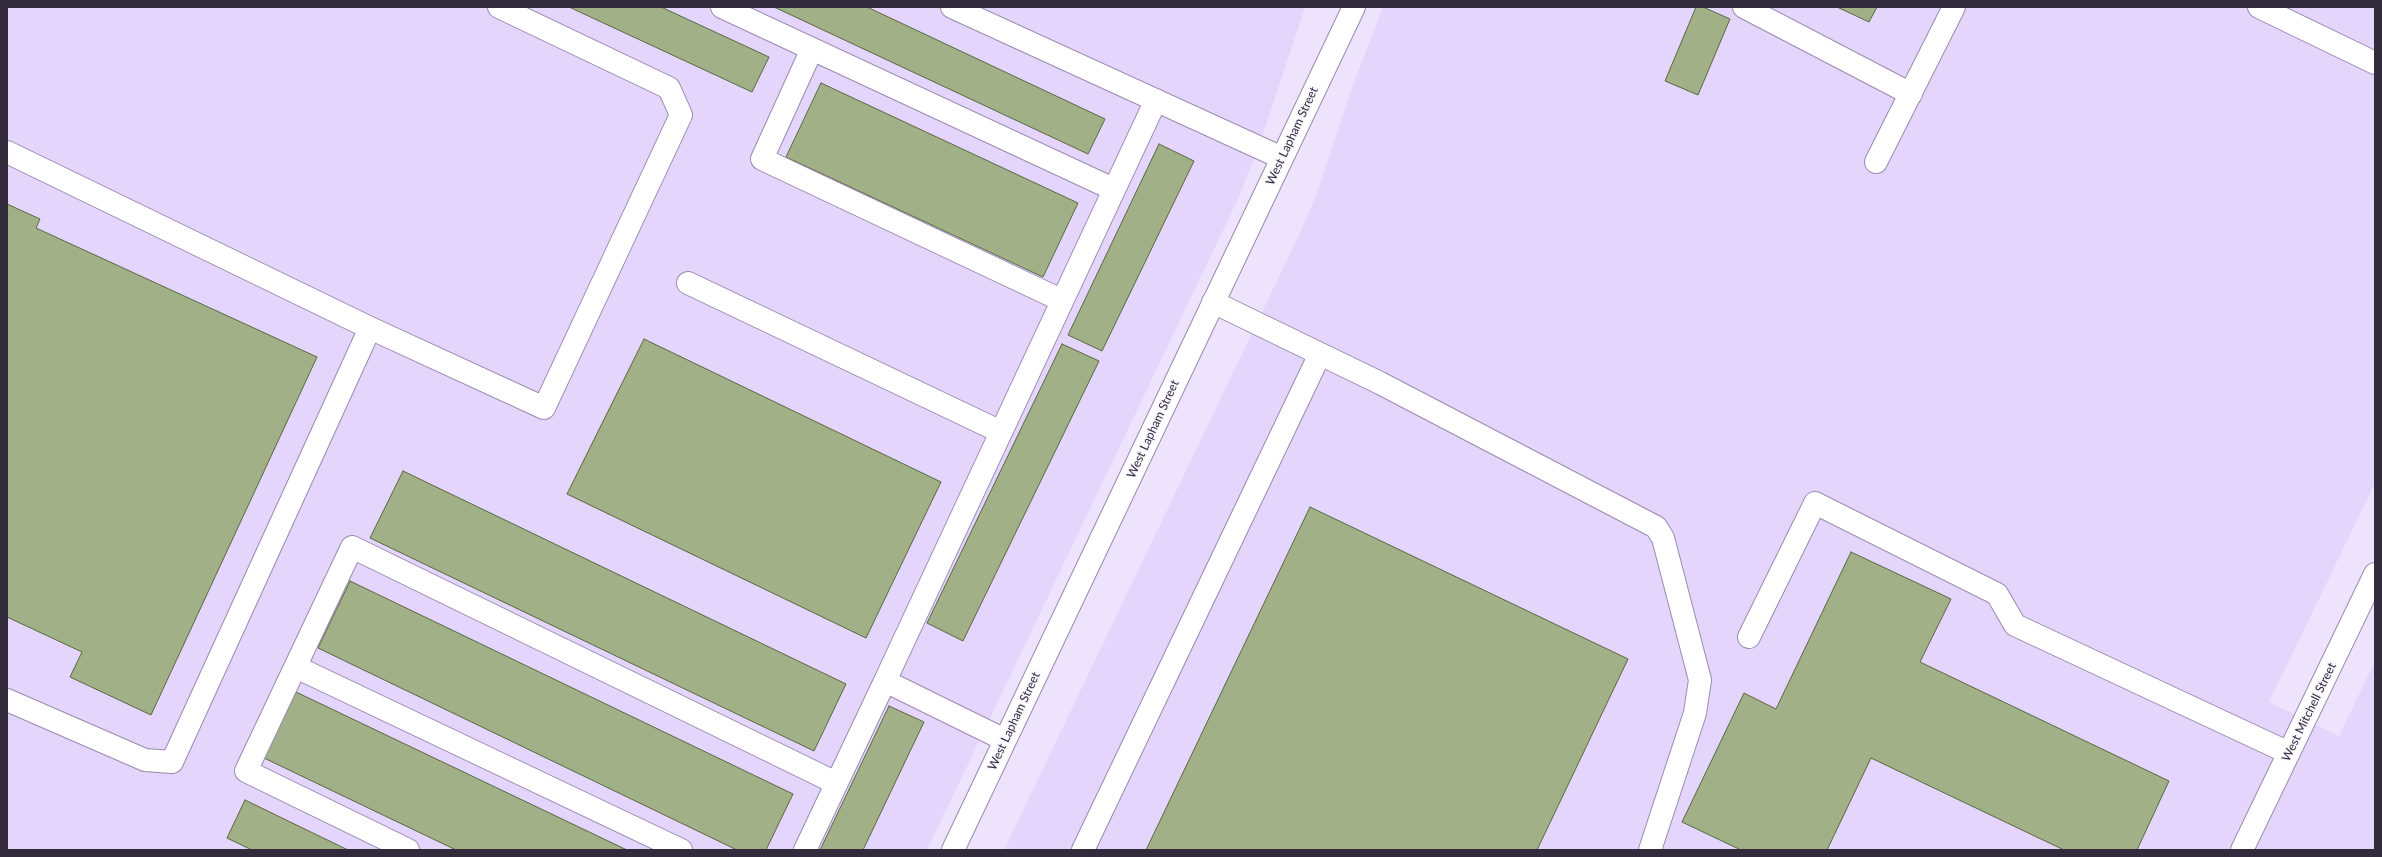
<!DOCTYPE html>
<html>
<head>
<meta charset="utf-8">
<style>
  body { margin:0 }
  #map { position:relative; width:2382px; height:857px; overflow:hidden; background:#ede3fd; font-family:Lato,sans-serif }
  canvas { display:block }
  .frame { position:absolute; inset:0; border:8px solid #312b3b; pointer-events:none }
</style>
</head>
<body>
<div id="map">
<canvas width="2382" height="857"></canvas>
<div class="frame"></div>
</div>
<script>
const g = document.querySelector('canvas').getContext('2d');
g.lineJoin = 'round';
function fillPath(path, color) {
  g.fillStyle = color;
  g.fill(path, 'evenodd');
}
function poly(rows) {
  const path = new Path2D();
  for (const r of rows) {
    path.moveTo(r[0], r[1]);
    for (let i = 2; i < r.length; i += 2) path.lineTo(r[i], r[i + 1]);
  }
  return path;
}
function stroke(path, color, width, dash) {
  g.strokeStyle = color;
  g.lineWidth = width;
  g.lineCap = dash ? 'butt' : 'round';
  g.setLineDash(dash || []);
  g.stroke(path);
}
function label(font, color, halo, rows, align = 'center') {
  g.font = font + ' Lato,sans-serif';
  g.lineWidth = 3;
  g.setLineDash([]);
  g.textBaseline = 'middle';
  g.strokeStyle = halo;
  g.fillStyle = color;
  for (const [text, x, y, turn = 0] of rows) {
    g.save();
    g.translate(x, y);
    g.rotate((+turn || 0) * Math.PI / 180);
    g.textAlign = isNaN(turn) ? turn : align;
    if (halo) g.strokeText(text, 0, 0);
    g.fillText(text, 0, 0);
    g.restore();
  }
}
fillPath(poly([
  [7,7,1305,7,1256,155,1237,201,927,850,7,850],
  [1383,7,2375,7,2375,483,2269,702,2339,736,2375,661,2375,850,1004,850,1299,235,1317,193,1353,85]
]), '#e4d5fc');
const building = poly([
  [569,7,661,7,769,57,752,92,569,7],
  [774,7,867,7,1105,119,1088,154,774,7],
  [1696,7,1703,7,1730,19,1698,95,1665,81,1696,7],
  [1837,7,1877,7,1869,22,1837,7],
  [821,83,1078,203,1043,277,786,157,821,83],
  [1159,144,1194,161,1102,351,1068,335,1159,144],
  [7,204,40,219,36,228,317,357,151,715,70,677,82,652,7,617,7,204],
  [644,339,941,482,866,638,567,494,644,339],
  [1062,344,1099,361,963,641,927,623,1062,344],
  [403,471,846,684,814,751,370,538,403,471],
  [1310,507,1628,659,1537,850,1146,850,1310,507],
  [1851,552,1951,599,1920,662,2169,781,2137,850,2064,850,1871,758,1827,850,1741,850,1682,822,1744,693,1776,709,1851,552],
  [350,581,793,794,766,850,737,850,318,648,350,581],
  [296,692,627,850,456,850,264,758,296,692],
  [889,706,924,722,863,850,820,850,889,706],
  [245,800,348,850,252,850,227,838,245,800]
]);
fillPath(building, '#a1b087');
stroke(building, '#5a6741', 1);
const minor = poly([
  [722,7,1113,189],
  [952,7,1282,158],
  [1744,7,1911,94],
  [2259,7,2375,63],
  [812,49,762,159,1061,300],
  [7,152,370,328,544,408,681,115,669,88,499,7],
  [1876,162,1954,7],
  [688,283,1001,432],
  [1213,302,1380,383,1656,527,1663,538,1700,680,1695,713,1650,850],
  [1749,637,1815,503,1997,594,2015,625,2289,753],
  [296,667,681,850],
  [7,700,145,760,172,762,370,328],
  [1005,740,885,681,1156,100],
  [408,850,246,771,352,547,836,783],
  [805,850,885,681],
  [953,850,1354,7],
  [1083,850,1320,354],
  [2242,850,2375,574]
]);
stroke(minor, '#9a8ab0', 24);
stroke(minor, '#fff', 22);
label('12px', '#312b3b', '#f7f4fc', [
  ["West Lapham Street",1292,136,-65],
  ["West Lapham Street",1153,429,-65],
  ["West Mitchell Street",2309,712,-64],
  ["West Lapham Street",1014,721,-65]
]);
</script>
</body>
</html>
